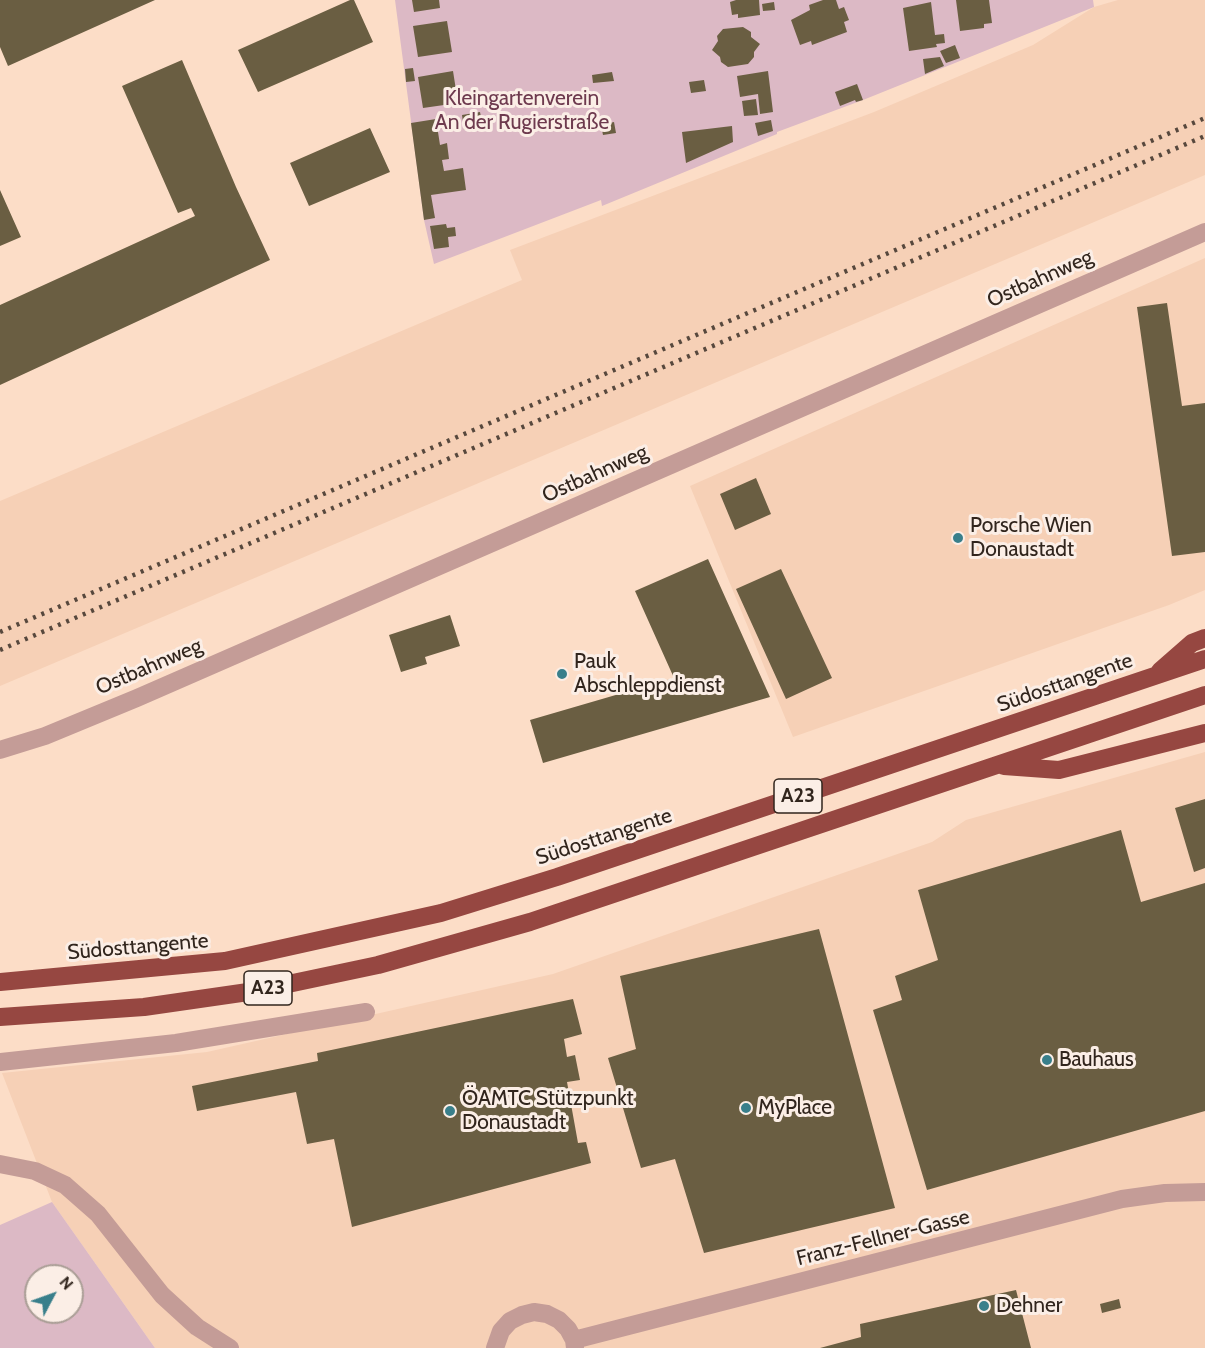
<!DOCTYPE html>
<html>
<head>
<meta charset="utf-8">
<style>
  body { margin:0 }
  #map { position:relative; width:1205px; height:1348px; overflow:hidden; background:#fcddc7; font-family:Cabin,sans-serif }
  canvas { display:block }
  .north { position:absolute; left:24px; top:1264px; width:60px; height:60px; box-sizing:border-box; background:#fbeee6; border:2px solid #aa9e96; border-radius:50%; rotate:49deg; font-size:16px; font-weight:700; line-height:24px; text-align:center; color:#31251d }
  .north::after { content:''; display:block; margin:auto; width:21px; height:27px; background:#397f8b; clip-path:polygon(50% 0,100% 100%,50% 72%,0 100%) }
</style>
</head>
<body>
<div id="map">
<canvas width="1205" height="1348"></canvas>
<div class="north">N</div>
</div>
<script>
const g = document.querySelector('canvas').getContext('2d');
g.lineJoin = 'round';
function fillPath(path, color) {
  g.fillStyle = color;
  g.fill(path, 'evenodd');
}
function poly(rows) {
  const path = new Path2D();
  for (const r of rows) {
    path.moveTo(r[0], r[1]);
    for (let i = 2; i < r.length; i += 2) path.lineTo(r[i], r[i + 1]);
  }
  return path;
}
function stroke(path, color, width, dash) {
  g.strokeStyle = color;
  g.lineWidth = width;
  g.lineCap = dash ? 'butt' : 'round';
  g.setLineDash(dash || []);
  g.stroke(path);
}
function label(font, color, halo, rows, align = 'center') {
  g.font = font + ' Cabin,sans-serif';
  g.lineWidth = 6;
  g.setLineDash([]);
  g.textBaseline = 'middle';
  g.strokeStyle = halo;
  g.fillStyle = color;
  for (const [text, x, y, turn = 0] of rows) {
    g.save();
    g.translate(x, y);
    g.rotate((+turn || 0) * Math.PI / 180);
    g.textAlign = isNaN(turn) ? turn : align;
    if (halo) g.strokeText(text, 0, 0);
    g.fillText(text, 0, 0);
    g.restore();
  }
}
fillPath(poly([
  [1118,0,1205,0,1205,175,0,686,0,501,522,280,510,250,874,112,1033,45,1094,7],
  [1205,258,1205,590,1169,605,793,737,690,486],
  [1205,752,1205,1348,155,1348,52,1202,2,1073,207,1052,553,974,932,842,966,820]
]), '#f6d0b6');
fillPath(poly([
  [395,0,1093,0,1094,7,863,100,777,132,777,134,602,206,601,200,434,264,424,220],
  [52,1202,155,1348,0,1348,0,1225],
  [36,1276,72,1276,72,1312,36,1312]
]), '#dcb9c5');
fillPath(poly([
  [0,0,155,0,8,66,0,47],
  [350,0,354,0,373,42,258,92,238,50],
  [412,0,439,0,440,8,414,12],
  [736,0,759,0,760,15,738,18,738,14,732,15,730,2],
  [823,0,836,0,839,9,844,7,849,20,844,22,847,32,812,45,811,41,800,45,791,20,810,10,809,5],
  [956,0,989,0,992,23,984,24,984,28,960,31],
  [774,2,775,10,763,11,762,4],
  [931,2,935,35,944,34,945,43,936,44,937,47,909,51,903,8],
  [447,21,452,52,418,57,413,26],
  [743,27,751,32,751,37,760,44,754,52,754,57,748,64,728,67,721,62,720,57,712,50,718,41,717,36,723,29],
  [955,45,960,58,946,63,940,51],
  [940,57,944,66,925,74,923,59],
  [182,60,236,187,270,260,0,385,0,305,195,216,191,208,178,213,122,86],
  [413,68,415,81,406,82,405,69],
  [453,71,458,103,423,108,418,77],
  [768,71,773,112,760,114,758,94,740,97,737,76],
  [612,72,614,81,593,83,592,75],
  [704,80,706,91,691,93,689,82],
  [857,84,863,100,856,102,855,100,840,106,835,92],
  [756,99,758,115,744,116,742,101],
  [480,112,483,127,464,130,462,115],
  [436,119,440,145,447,143,449,159,442,160,444,171,463,168,466,190,431,195,435,218,424,220,411,123],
  [771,120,773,131,758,136,755,123],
  [614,122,616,133,603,135,601,125],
  [732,126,733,142,686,163,682,132],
  [370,128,390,172,309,206,290,163],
  [0,190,21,237,0,246],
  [446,224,447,228,455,227,456,236,448,237,449,247,434,249,430,226],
  [1167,303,1182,406,1205,403,1205,552,1172,556,1137,307],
  [756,478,771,514,735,530,720,494],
  [708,559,770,697,543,763,530,720,674,678,635,591],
  [781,569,832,678,786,699,736,589],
  [450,615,460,646,425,657,427,664,401,672,389,635],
  [1205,799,1205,868,1194,872,1175,808],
  [1121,830,1141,902,1205,883,1205,1111,927,1190,873,1010,902,1000,895,976,938,960,918,890],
  [819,929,895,1208,704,1253,675,1159,641,1168,608,1058,636,1049,620,976],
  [573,999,582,1034,564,1039,567,1057,575,1055,580,1080,567,1082,578,1143,586,1142,591,1163,352,1227,334,1139,307,1144,296,1092,197,1111,192,1086,318,1061,317,1053],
  [1016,1290,1031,1348,820,1348,861,1337,860,1324],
  [1119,1299,1121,1308,1102,1313,1100,1304]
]), '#6a5e42');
stroke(poly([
  [0,750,45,736,137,698,1205,232],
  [0,1062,176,1043,366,1012],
  [0,1164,35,1171,65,1185,98,1214,162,1295,197,1327,230,1348],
  [574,1340,1122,1199,1165,1193,1205,1192],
  [495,1348,501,1331,510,1321,522,1315,534,1312,547,1314,559,1320,568,1329,574,1340,575,1348]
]), '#c49c97', 18);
stroke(poly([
  [1160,671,1192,643,1205,638],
  [1004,766,1059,770,1205,733],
  [0,982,225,961,441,913,557,877,1205,659],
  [0,1017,144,1007,255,991,378,965,530,922,1205,695]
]), '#964741', 18);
stroke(poly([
  [0,632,1205,118],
  [0,650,1205,136]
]), '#57483d', 4.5, [3, 6]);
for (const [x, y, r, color] of [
  [958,538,6,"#397f8b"],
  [562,674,6,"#397f8b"],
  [1047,1060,6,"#397f8b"],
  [746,1108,6,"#397f8b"],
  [450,1111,6,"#397f8b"],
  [984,1306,6,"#397f8b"]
]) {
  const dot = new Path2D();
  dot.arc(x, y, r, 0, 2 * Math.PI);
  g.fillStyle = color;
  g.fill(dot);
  stroke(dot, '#fbeee6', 2);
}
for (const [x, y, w] of [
  [798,796,48],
  [268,988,48]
]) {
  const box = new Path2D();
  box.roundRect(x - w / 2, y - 17, w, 34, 4.5);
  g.fillStyle = '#fbeee6';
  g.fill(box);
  stroke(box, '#31251d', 1.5);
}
label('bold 20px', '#31251d', null, [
  ["A23",798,796],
  ["A23",268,988]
]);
label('21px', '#6e3a4e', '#fbeee6', [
  ["Kleingartenverein",522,99],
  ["An der Rugierstraße",522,123]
]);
label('21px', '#31251d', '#fbeee6', [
  ["Ostbahnweg",1040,279,-24],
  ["Ostbahnweg",595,474,-24],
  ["Ostbahnweg",149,667,-23],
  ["Südosttangente",1065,683,-19],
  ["Südosttangente",604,837,-18],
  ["Südosttangente",138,947,-5],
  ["Franz-Fellner-Gasse",883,1238,-14]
]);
label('21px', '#31251d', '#fbeee6', [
  ["Porsche Wien",970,526],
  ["Donaustadt",970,550],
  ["Pauk",574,662],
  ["Abschleppdienst",574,686],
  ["Bauhaus",1059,1060],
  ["ÖAMTC Stützpunkt",462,1099],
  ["Donaustadt",462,1123],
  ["MyPlace",758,1108],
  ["Dehner",996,1306]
], 'left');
</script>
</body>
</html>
